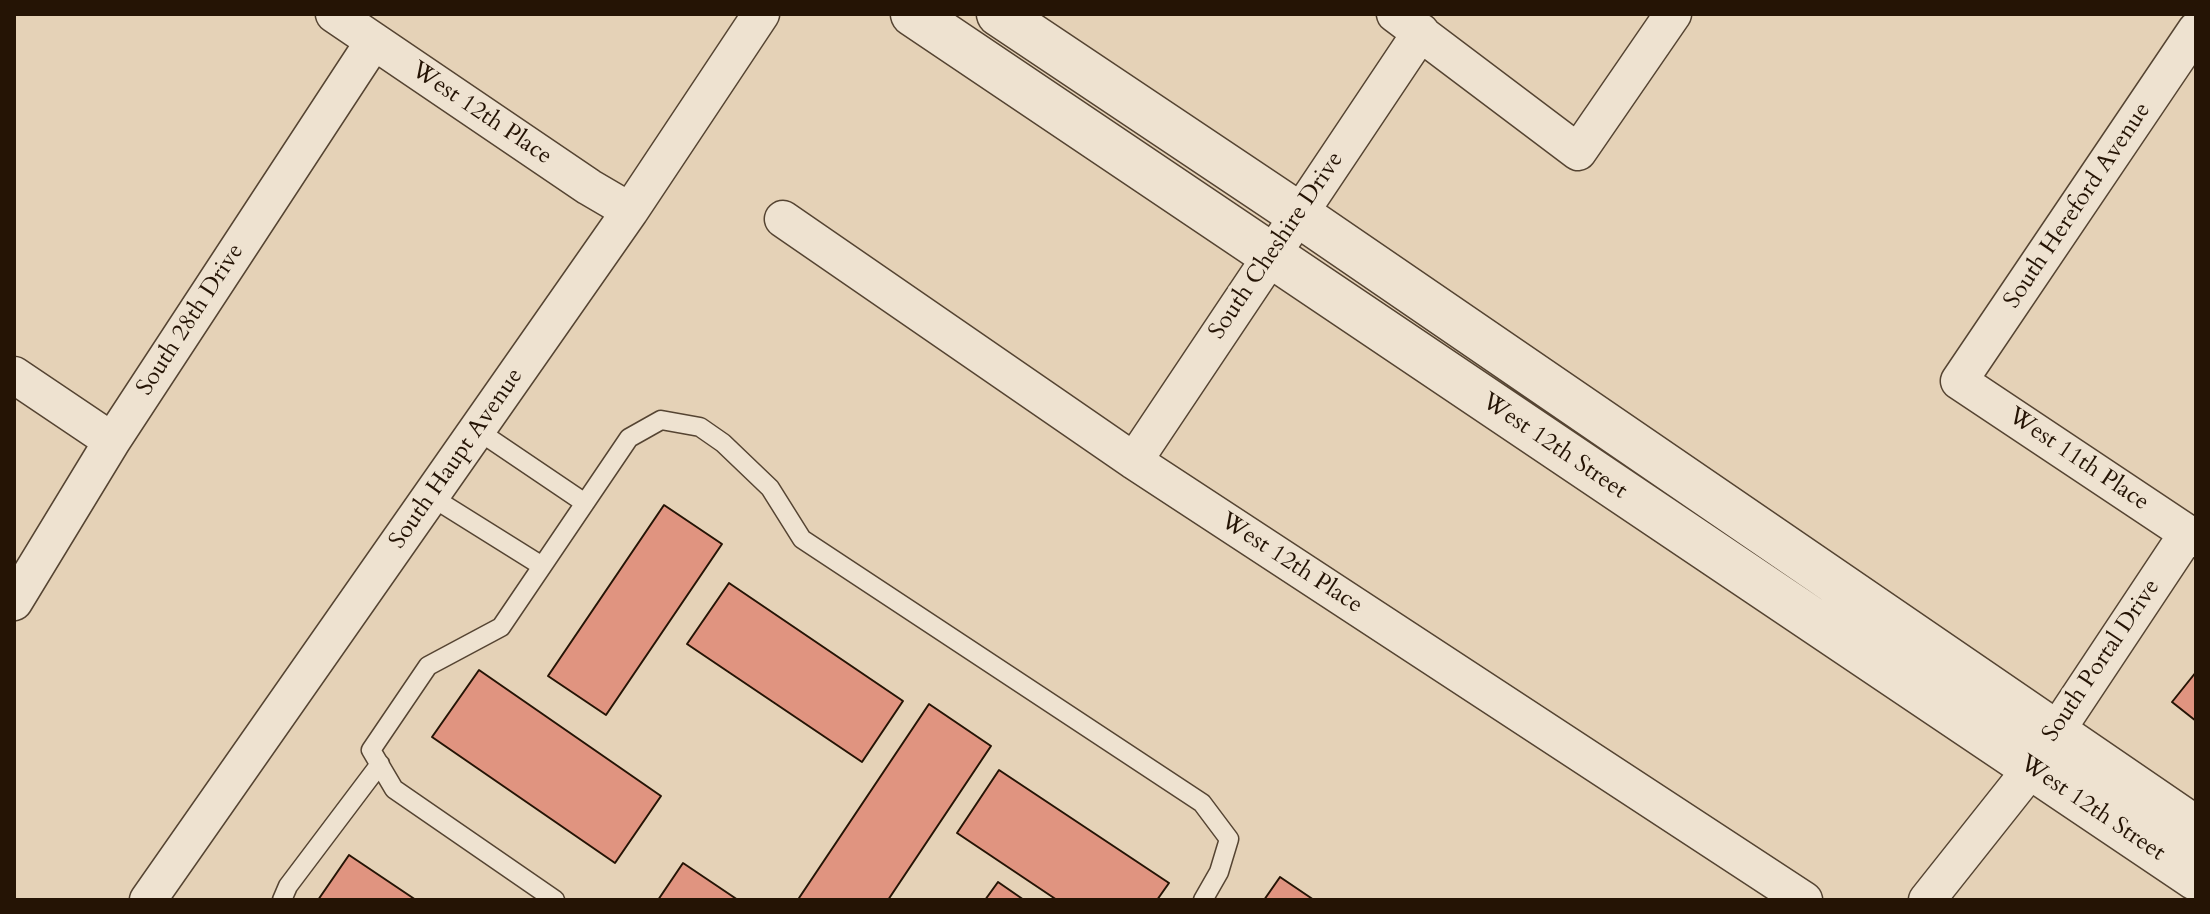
<!DOCTYPE html>
<html>
<head>
<meta charset="utf-8">
<style>
  body { margin:0 }
  #map { position:relative; width:2210px; height:914px; overflow:hidden; background:#e5d2b7; font-family:Cardo,serif }
  canvas { display:block }
  .frame { position:absolute; inset:0; border:16px solid #251405; pointer-events:none }
</style>
</head>
<body>
<div id="map">
<canvas width="2210" height="914"></canvas>
<div class="frame"></div>
</div>
<script>
const g = document.querySelector('canvas').getContext('2d');
g.lineJoin = 'round';
function fillPath(path, color) {
  g.fillStyle = color;
  g.fill(path, 'evenodd');
}
function poly(rows) {
  const path = new Path2D();
  for (const r of rows) {
    path.moveTo(r[0], r[1]);
    for (let i = 2; i < r.length; i += 2) path.lineTo(r[i], r[i + 1]);
  }
  return path;
}
function stroke(path, color, width, dash) {
  g.strokeStyle = color;
  g.lineWidth = width;
  g.lineCap = dash ? 'butt' : 'round';
  g.setLineDash(dash || []);
  g.stroke(path);
}
function label(font, color, halo, rows, align = 'center') {
  g.font = font + ' Cardo,serif';
  g.lineWidth = 7;
  g.setLineDash([]);
  g.textBaseline = 'middle';
  g.strokeStyle = halo;
  g.fillStyle = color;
  for (const [text, x, y, turn = 0] of rows) {
    g.save();
    g.translate(x, y);
    g.rotate((+turn || 0) * Math.PI / 180);
    g.textAlign = isNaN(turn) ? turn : align;
    if (halo) g.strokeText(text, 0, 0);
    g.fillText(text, 0, 0);
    g.restore();
  }
}
const building = poly([
  [664,505,722,544,606,715,548,676,664,505],
  [729,583,903,701,862,762,687,644,729,583],
  [479,670,661,796,615,863,432,737,479,670],
  [2196,672,2196,721,2172,702,2196,672],
  [929,704,991,746,888,900,801,900,799,898,929,704],
  [999,770,1169,883,1157,900,1057,900,957,833,999,770],
  [349,855,416,900,318,900,349,855],
  [683,863,738,900,658,900,683,863],
  [1280,877,1314,900,1264,900,1280,877],
  [998,882,1024,900,985,900,998,882]
]);
fillPath(building, '#e09480');
stroke(building, '#251405', 2);
const service = poly([
  [477,430,585,503],
  [430,496,542,566],
  [282,900,288,886,380,764],
  [555,900,394,789,371,750,428,666,501,627,629,438,661,420,700,427,723,443,770,488,802,539,1202,803,1229,839,1219,872,1203,900]
]);
const minor = poly([
  [334,14,589,187,630,211],
  [1395,14,1578,152,1673,14],
  [2196,30,1959,381,2196,539],
  [783,219,1134,461,1804,900],
  [14,375,112,441],
  [1134,461,1421,32],
  [14,602,112,441,374,41],
  [148,900,630,211,761,14],
  [1927,900,2031,769,2187,534]
]);
const tertiary = poly([
  [913,14,2196,878],
  [999,14,1298,214,2196,829]
]);
stroke(service, '#554432', 21);
stroke(minor, '#554432', 39);
stroke(tertiary, '#554432', 47);
stroke(service, '#eee2d0', 18);
stroke(minor, '#eee2d0', 36);
stroke(tertiary, '#eee2d0', 44);
label('24px', '#251405', '#eee2d0', [
  ["West 12th Place",481,114,34],
  ["South Hereford Avenue",2078,206,-56],
  ["South Cheshire Drive",1277,246,-56],
  ["South 28th Drive",191,320,-57],
  ["West 12th Street",1554,447,34],
  ["South Haupt Avenue",457,459,-55],
  ["West 11th Place",2078,460,34],
  ["West 12th Place",1291,564,33],
  ["South Portal Drive",2102,661,-56],
  ["West 12th Street",2092,809,34]
]);
</script>
</body>
</html>
